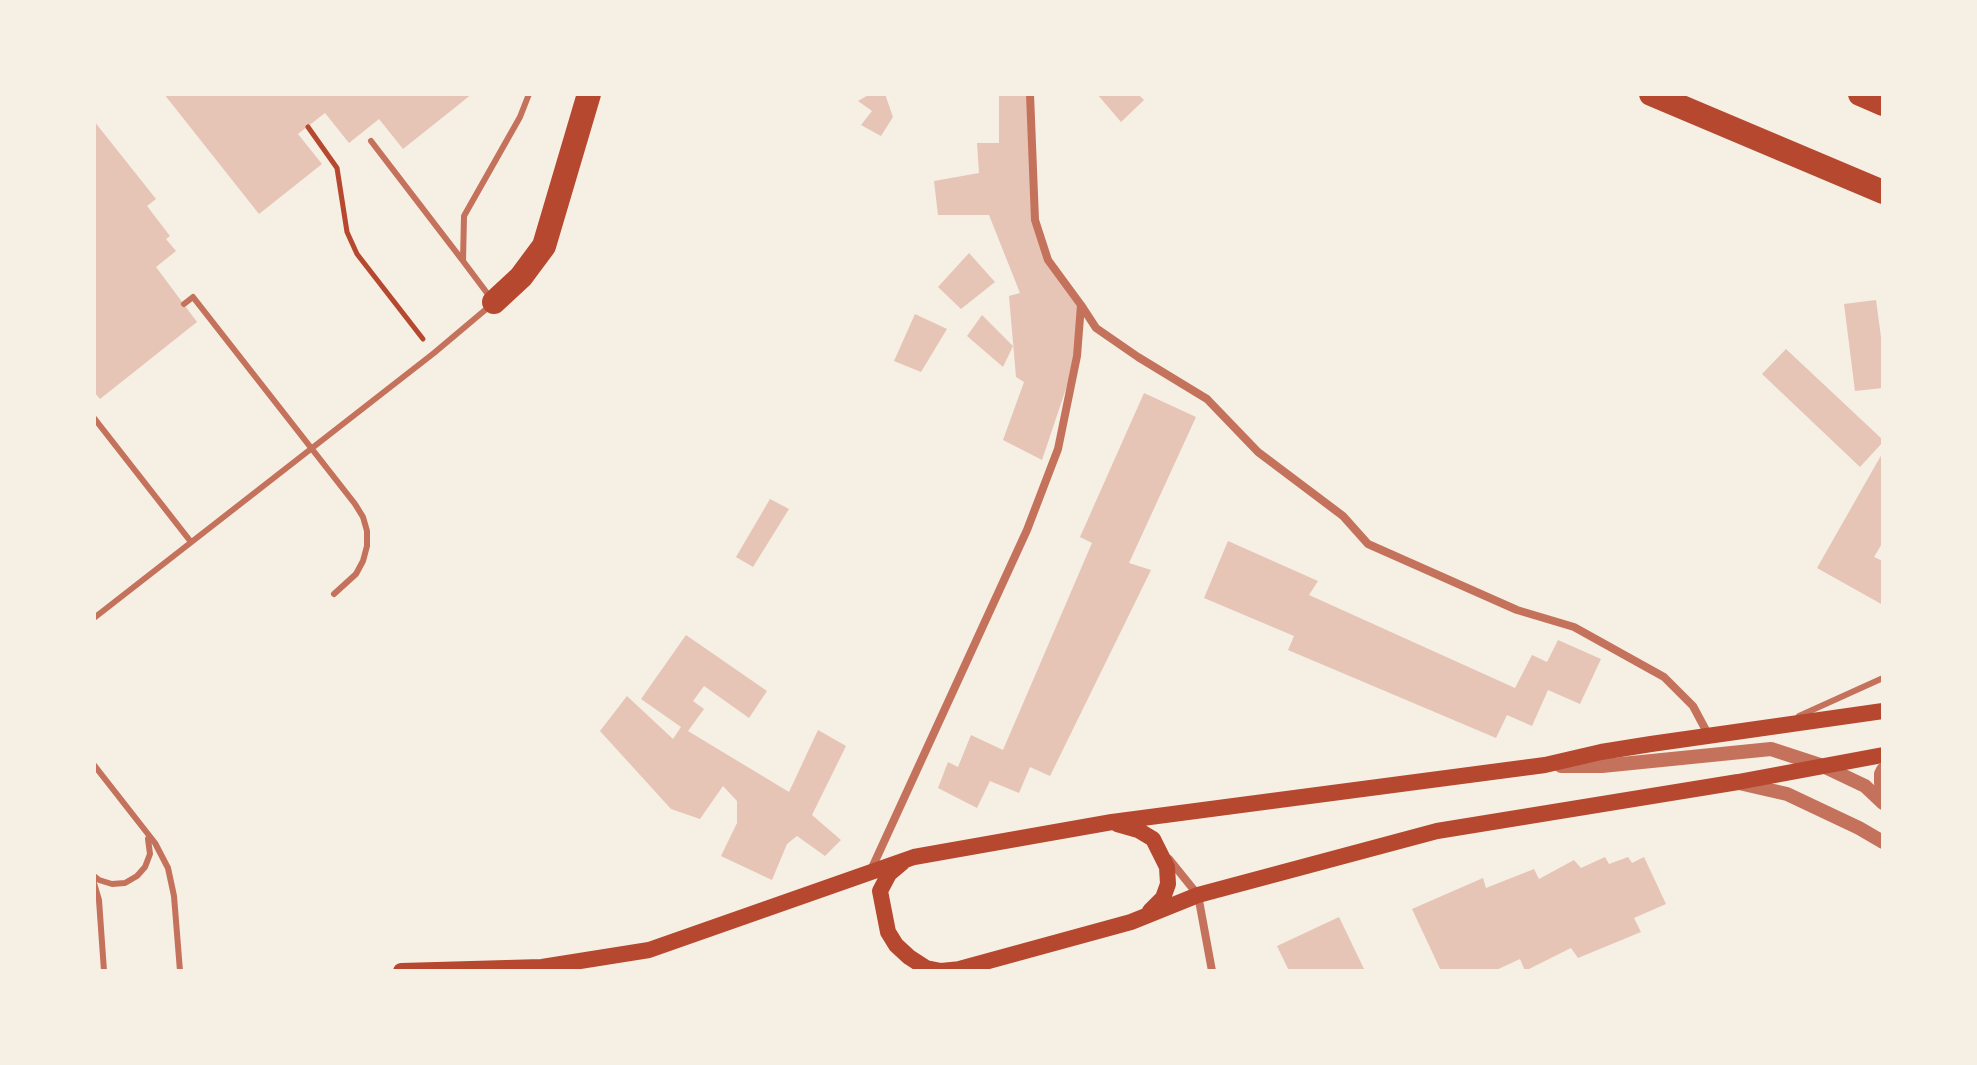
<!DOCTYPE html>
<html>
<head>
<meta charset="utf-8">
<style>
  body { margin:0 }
  #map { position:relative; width:1977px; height:1065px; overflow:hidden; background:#f6efe4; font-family:Poppins,sans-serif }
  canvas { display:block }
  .frame { position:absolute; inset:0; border:96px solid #f6efe4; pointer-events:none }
</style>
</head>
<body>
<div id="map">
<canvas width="1977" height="1065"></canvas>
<div class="frame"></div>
</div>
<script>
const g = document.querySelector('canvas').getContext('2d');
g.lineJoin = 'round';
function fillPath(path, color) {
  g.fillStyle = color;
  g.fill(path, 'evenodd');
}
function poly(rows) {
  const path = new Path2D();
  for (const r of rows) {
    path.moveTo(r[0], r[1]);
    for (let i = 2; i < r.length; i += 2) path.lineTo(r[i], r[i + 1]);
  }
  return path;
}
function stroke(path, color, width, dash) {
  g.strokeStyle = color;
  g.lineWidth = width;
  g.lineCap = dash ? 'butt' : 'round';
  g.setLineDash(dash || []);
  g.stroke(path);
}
fillPath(poly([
  [164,94,472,94,403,149,379,119,349,143,325,113,298,134,322,164,259,214],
  [870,94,885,94,893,117,881,136,861,125,872,111,858,101],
  [999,94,1031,94,1035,220,1048,260,1081,305,1077,356,1042,460,1003,440,1024,382,1016,377,1009,296,1020,293,989,215,938,215,934,181,979,173,977,143,999,143],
  [1097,94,1138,94,1144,100,1121,122],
  [94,121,156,199,147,206,170,236,166,239,176,251,156,267,197,322,100,399,94,392],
  [969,253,995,282,961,309,938,287],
  [1876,300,1883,352,1883,388,1855,391,1844,304],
  [915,314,947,329,921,372,894,361],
  [982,315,1013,346,1003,367,967,336],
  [1786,349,1883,440,1883,442,1860,467,1762,374],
  [1144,393,1196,417,1129,563,1151,570,1050,776,1030,767,1019,793,990,781,977,808,938,788,948,762,958,767,971,735,1003,750,1092,543,1080,537],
  [1883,452,1883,542,1874,557,1883,561,1883,605,1817,568],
  [770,499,789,509,753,567,736,557],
  [1228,541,1318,581,1309,595,1515,688,1532,655,1547,662,1558,640,1601,659,1580,704,1548,690,1532,726,1507,715,1496,738,1288,650,1294,636,1204,598],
  [686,635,767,691,749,718,704,686,693,701,704,709,688,731,789,792,818,730,846,746,812,815,841,840,825,856,797,836,787,844,772,880,721,856,737,823,737,801,723,786,700,819,671,809,600,731,627,696,673,739,681,727,641,699],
  [1605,857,1609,864,1628,857,1632,863,1644,857,1666,904,1634,918,1641,932,1578,958,1571,948,1525,971,1520,959,1494,971,1441,971,1412,909,1483,878,1486,888,1534,869,1539,879,1574,860,1581,868],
  [1339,917,1365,971,1289,971,1277,946]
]), '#e6c5b7');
stroke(poly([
  [308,127,337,168,347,232,357,254,423,339]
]), '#b5482f', 5);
stroke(poly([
  [371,141,463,261],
  [490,297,463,261,464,216,520,117,529,94],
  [184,304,193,297,355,504,363,517,367,531,367,546,363,561,356,574,334,594],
  [94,418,191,542],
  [94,618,434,353,491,305],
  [1799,716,1883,678],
  [94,765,155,843,168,868,174,896,180,971],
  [94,876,99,880,112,884,125,883,137,876,145,867,150,854,148,839],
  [94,883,99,900,104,971]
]), '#c5725c', 6);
stroke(poly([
  [1081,305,1096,328,1138,357,1207,399,1258,452,1343,516,1368,544,1517,610,1574,627,1664,677,1693,706,1709,736],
  [1169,859,1198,895,1212,971],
  [871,870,1027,530,1058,449,1077,356,1081,305,1048,260,1035,220,1030,94]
]), '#c5725c', 8);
stroke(poly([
  [1561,766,1602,766,1771,749,1823,766,1865,786,1883,803],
  [1883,770,1881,774,1881,783,1883,786],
  [1739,783,1787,794,1859,828,1883,842]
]), '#c5725c', 14);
stroke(poly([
  [1117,824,1138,830,1153,839,1167,867,1168,884,1163,898,1150,911],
  [902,863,889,874,880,891,888,932,896,945,909,957,926,968,941,971,961,969],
  [401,971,542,967,649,950,914,857,1112,822,1545,765,1601,752,1651,744,1883,711],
  [952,971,1131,922,1198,895,1437,831,1738,782,1883,755]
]), '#b5482f', 16);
stroke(poly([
  [1651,94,1883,192],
  [1860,94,1883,104],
  [494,302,521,277,544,246,589,94]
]), '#b5482f', 24);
</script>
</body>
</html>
